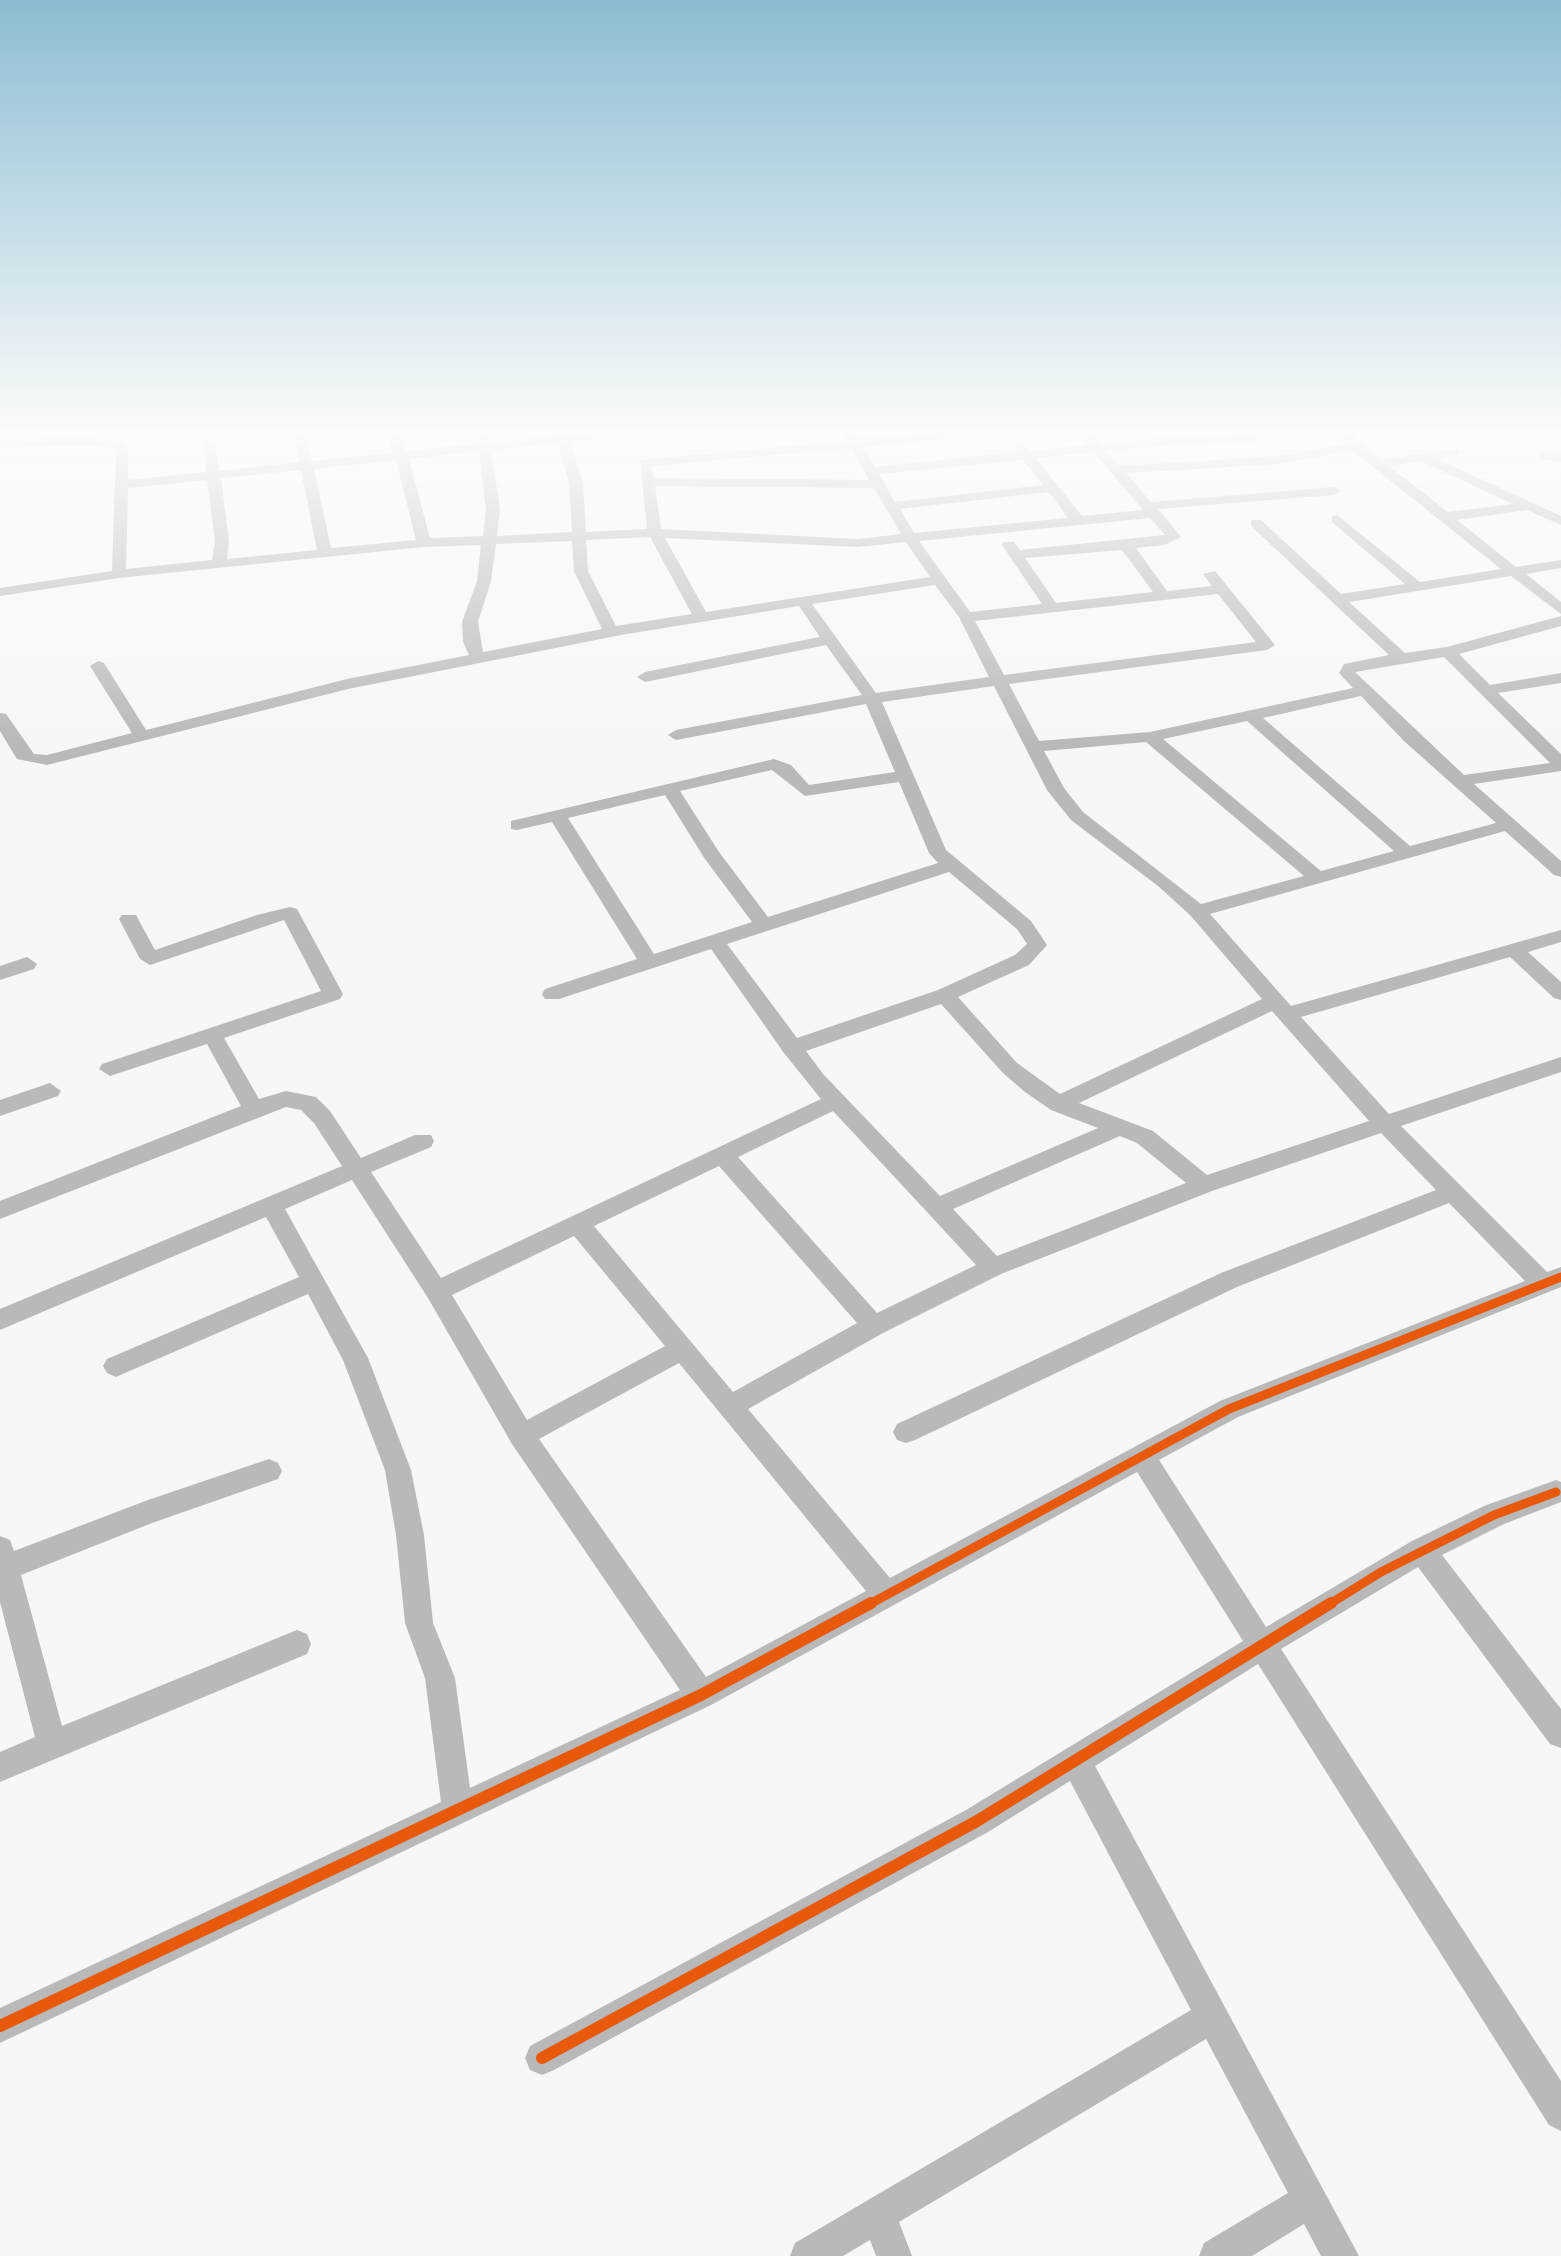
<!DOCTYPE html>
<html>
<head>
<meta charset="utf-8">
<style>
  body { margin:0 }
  canvas { display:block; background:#f6f8f7 }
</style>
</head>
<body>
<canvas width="1561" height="2256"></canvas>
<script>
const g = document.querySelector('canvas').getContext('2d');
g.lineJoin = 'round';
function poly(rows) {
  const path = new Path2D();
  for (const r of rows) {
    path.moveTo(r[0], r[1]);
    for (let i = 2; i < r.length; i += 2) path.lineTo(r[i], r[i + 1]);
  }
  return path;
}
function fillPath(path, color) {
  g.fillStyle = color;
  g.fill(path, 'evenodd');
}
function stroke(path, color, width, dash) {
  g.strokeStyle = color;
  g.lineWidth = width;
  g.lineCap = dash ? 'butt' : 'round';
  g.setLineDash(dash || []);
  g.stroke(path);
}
fillPath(poly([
  [292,429,303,430,312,461,393,453,385,429,397,429,406,451,478,444,476,429,488,429,490,442,556,436,555,429,567,429,569,434,662,429,656,433,571,442,583,483,586,532,647,529,640,460,846,441,840,429,852,429,859,439,976,429,1020,429,1014,433,863,447,875,467,1017,452,1014,447,1020,443,1030,451,1088,445,1075,429,1088,429,1101,444,1178,436,1254,434,1259,429,1271,429,1258,442,1178,444,1107,451,1120,466,1279,456,1346,444,1333,429,1346,429,1380,460,1459,449,1459,455,1437,459,1561,516,1561,525,1527,510,1457,520,1516,567,1561,560,1561,568,1526,574,1561,602,1561,614,1511,576,1349,602,1405,653,1447,647,1561,616,1561,626,1459,654,1490,685,1561,673,1561,683,1498,693,1561,754,1561,771,1474,784,1561,861,1561,877,1554,875,1505,831,1210,914,1291,1006,1561,930,1561,942,1528,952,1561,982,1561,1000,1554,998,1510,957,1301,1017,1389,1114,1561,1057,1561,1072,1401,1126,1547,1272,1561,1267,1561,1287,1238,1417,1159,1460,1266,1627,1412,1541,1484,1506,1556,1480,1561,1482,1561,1502,1504,1524,1442,1555,1561,1709,1561,1748,1550,1744,1418,1567,1281,1649,1561,2081,1561,2131,1549,2125,1258,1664,1095,1766,1359,2256,1321,2256,1304,2224,1252,2256,1199,2256,1204,2243,1288,2193,1206,2039,899,2222,912,2256,876,2256,870,2240,843,2256,790,2256,795,2243,1191,2010,1070,1781,988,1832,554,2070,542,2075,530,2070,525,2058,530,2046,966,1810,1243,1641,1137,1472,711,1705,0,2043,0,2008,441,1802,425,1678,405,1623,396,1535,385,1470,343,1360,308,1294,125,1373,116,1377,107,1373,103,1366,107,1359,299,1277,266,1217,0,1330,0,1309,342,1166,314,1123,301,1110,286,1107,0,1219,0,1201,241,1106,207,1044,110,1076,99,1069,102,1064,321,991,284,920,150,965,140,959,119,919,122,915,136,915,155,950,257,915,290,907,297,909,343,994,340,999,224,1038,259,1099,286,1091,316,1097,330,1111,361,1158,415,1135,431,1135,434,1141,431,1147,371,1172,441,1278,821,1099,784,1053,711,949,559,999,545,999,542,994,545,989,637,959,552,822,517,830,511,829,511,821,774,759,791,765,809,785,895,772,866,704,676,740,668,735,676,730,862,695,826,645,645,682,637,677,645,672,820,637,799,606,621,635,348,689,47,765,17,759,0,731,0,713,6,714,34,754,47,755,132,733,90,666,98,661,104,663,146,730,347,679,469,655,463,642,462,622,477,581,481,545,424,547,119,578,0,596,0,588,112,571,116,448,83,445,0,448,0,440,83,437,124,441,128,448,128,480,206,472,203,441,209,437,215,441,219,471,299,462,292,429],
  [558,443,569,483,572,532,497,536,500,509,491,450,558,443],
  [851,448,869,480,654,478,651,466,851,448],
  [1352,450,1501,569,1420,582,1337,515,1332,516,1332,522,1405,584,1341,594,1261,520,1251,520,1251,526,1389,655,1344,664,1339,673,1353,688,1150,732,1039,741,1009,684,1267,650,1275,645,1215,571,1203,574,1212,586,1167,591,1136,548,1164,545,1181,537,1158,509,1334,495,1341,491,1334,487,1151,502,1126,473,1279,464,1352,450],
  [479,451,486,509,483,536,430,538,409,459,479,451],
  [1094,452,1143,510,1082,516,1036,458,1094,452],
  [396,460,416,540,331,548,314,469,396,460],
  [1023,460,1043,485,895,502,879,474,1023,460],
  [1421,461,1513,504,1448,512,1389,466,1421,461],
  [301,470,317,550,227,559,229,541,221,478,301,470],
  [207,480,215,541,212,560,126,569,128,488,207,480],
  [655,486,874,488,901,534,858,539,661,529,655,486],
  [1049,492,1068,518,914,533,900,509,1049,492],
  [1150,518,1165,535,1020,550,1014,542,1004,542,1002,545,1042,604,970,612,919,541,1150,518],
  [650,537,692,614,616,626,588,571,586,540,650,537],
  [665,538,858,547,906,542,930,577,706,612,665,538],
  [572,541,574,571,602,629,483,652,478,622,491,581,496,544,572,541],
  [1122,550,1153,592,1056,603,1025,558,1122,550],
  [935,585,959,617,989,677,876,693,812,604,935,585],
  [1218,594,1256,642,1004,675,975,621,1218,594],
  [1444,657,1550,763,1464,775,1355,672,1444,657],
  [994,686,1047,790,1071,820,1158,886,1190,915,1262,999,1060,1094,1017,1063,958,997,1029,965,1047,945,1031,921,946,850,882,702,994,686],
  [1361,696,1404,741,1496,823,1410,846,1263,718,1361,696],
  [1247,721,1394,851,1321,871,1163,739,1247,721],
  [1146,742,1304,876,1201,904,1083,812,1064,788,1044,751,1146,742],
  [772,770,805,796,899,782,929,853,938,863,768,917,719,852,680,791,772,770],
  [665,795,705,859,752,922,654,954,568,818,665,795],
  [949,872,1017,929,1027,944,1015,955,938,990,797,1038,727,944,949,872],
  [941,1004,1003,1073,1025,1092,1051,1110,1098,1128,940,1196,823,1074,806,1051,941,1004],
  [1272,1011,1369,1121,1207,1175,1153,1131,1079,1103,1272,1011],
  [833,1111,928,1213,976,1265,877,1313,738,1157,833,1111],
  [1381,1133,1436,1190,1221,1273,897,1424,893,1432,897,1440,906,1443,915,1440,1237,1287,1449,1203,1525,1281,1220,1401,890,1578,748,1409,883,1333,1001,1274,1212,1191,1381,1133],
  [1120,1136,1137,1143,1186,1183,997,1256,953,1209,1120,1136],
  [719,1166,857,1323,733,1392,594,1226,719,1166],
  [352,1180,428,1298,512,1444,680,1690,470,1788,455,1678,433,1623,424,1535,411,1470,368,1358,285,1209,352,1180],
  [574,1236,665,1346,527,1420,452,1295,574,1236],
  [679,1363,866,1591,706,1677,539,1439,679,1363],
  [1546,453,1561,453,1561,461,1541,460,1541,454,1546,453],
  [27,957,37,964,34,969,0,980,0,966,27,957],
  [50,1083,61,1091,58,1096,0,1116,0,1100,50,1083],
  [269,1459,278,1463,282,1471,278,1479,152,1523,21,1575,62,1726,297,1630,307,1634,311,1644,307,1654,0,1782,0,1752,35,1737,0,1602,0,1536,10,1540,14,1551,148,1500,269,1459]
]), '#b8b9b8');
stroke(poly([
  [868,1605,1229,1409,1561,1277],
  [1328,1605,1381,1572,1494,1515,1556,1492]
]), '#e8590c', 9);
stroke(poly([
  [0,2026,701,1695,871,1603],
  [542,2058,977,1821,1331,1603]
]), '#e8590c', 12);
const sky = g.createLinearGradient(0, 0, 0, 744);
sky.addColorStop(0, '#8cbcd2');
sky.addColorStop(0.58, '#fbfcfb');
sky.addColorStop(1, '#fbfcfb00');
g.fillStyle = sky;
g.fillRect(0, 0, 1561, 744);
</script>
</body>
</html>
